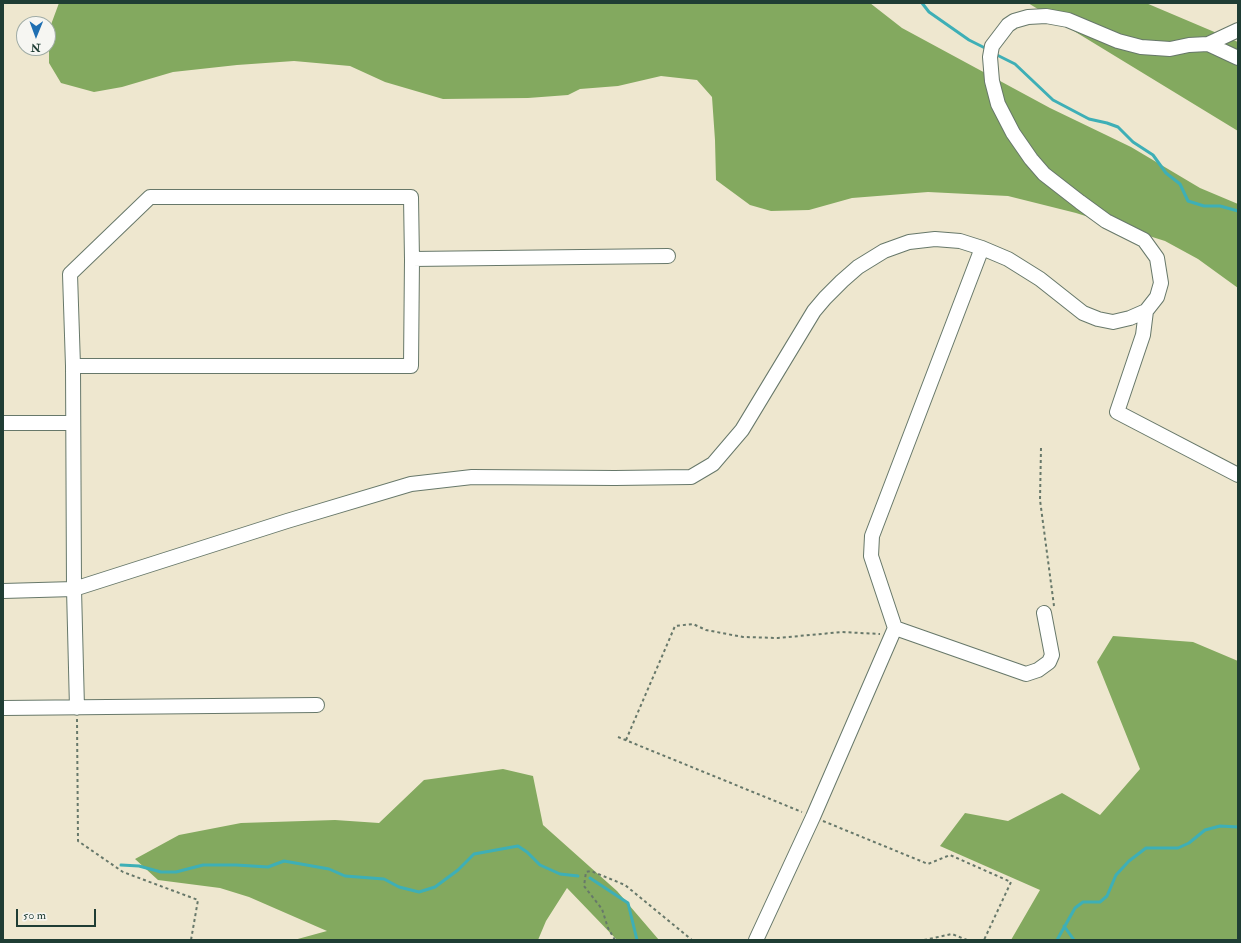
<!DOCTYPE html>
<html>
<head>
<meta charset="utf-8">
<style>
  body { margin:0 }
  #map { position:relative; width:1241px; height:943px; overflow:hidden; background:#eee7cf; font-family:"IM FELL Double Pica",serif }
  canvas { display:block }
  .frame { position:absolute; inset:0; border:4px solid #1f3d34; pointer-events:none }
  .north { position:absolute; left:16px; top:16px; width:40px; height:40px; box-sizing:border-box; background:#f6f6f2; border:1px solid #a0aca6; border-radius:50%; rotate:181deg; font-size:11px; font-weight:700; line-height:16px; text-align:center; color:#1f3d34 }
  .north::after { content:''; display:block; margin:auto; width:14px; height:18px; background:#1f6fb2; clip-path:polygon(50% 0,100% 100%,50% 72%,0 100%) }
  .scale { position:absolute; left:16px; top:909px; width:80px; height:18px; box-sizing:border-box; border:2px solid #1f3d34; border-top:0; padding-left:5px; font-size:12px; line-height:14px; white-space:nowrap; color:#1f3d34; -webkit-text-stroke:3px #f6f6f2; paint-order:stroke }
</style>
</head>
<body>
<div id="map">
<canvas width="1241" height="943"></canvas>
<div class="frame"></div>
<div class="north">N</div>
<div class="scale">50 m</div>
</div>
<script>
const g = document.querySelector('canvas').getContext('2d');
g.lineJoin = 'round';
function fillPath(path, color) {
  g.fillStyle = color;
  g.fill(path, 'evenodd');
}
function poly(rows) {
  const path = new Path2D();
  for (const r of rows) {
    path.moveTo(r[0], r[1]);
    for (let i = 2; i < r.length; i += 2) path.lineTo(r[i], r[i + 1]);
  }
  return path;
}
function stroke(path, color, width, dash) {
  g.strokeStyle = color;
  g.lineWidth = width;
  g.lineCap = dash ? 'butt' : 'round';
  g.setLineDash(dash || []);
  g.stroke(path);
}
fillPath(poly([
  [59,3,870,3,902,28,1050,108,1131,147,1200,188,1238,204,1238,288,1198,259,1165,241,1076,213,1008,196,928,192,852,198,809,210,771,211,750,205,716,180,715,140,712,97,697,80,661,76,618,86,580,89,568,95,528,98,443,99,385,82,350,66,294,61,237,65,173,72,122,87,94,92,61,83,49,63,49,30],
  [1028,3,1146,3,1238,42,1238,131],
  [1113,636,1193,642,1238,661,1238,940,1011,940,1040,890,940,846,965,813,1008,821,1062,793,1100,815,1140,769,1097,662],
  [503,769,533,776,543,825,617,891,659,940,617,940,567,888,546,921,538,940,294,940,327,931,249,897,220,888,158,880,135,859,179,835,241,823,335,820,379,823,424,780]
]), '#83a95f');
stroke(poly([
  [922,3,929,12,969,40,987,49],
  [995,54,1015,64,1053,100,1089,119,1107,123,1118,127,1133,142,1153,155,1166,173,1180,184,1188,201,1204,206,1220,206,1238,211],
  [121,865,139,866,161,872,176,872,203,865,236,865,268,867,284,861,329,869,345,876,384,879,399,887,419,892,435,887,458,870,474,854,518,846,527,852,540,865,560,874,578,876],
  [590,878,628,903,637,940],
  [1064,926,1074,940],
  [1057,940,1075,908,1083,902,1100,902,1107,896,1116,875,1129,861,1146,848,1178,848,1189,843,1205,830,1220,826,1238,827]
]), '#3eafb6', 3);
const minor = poly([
  [1208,44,1238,58],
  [1146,311,1143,335,1117,412,1238,475],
  [73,366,70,274,150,197,411,197,412,260],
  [3,423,73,423],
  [3,591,74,589,287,521,411,484,472,477,615,478,691,477,713,464,742,430,814,311,825,298,842,281,858,267,884,251,909,242,935,239,960,241,982,248,1008,259,1040,279,1083,313,1098,319,1113,322,1130,318,1146,311,1157,297,1161,283,1157,258,1144,240,1106,221,1080,202,1044,174,1031,159,1013,133,998,104,992,81,990,57,992,46,1008,25,1014,21,1028,17,1046,16,1068,20,1118,41,1141,47,1170,49,1189,45,1208,44,1238,30],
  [895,628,1026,674,1038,670,1049,662,1052,655,1044,613],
  [3,708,317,705],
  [77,708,74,589,73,366,411,366,412,259,668,256],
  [756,940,813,817,895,628,871,556,872,536,982,248]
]);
stroke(minor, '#67786a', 16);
stroke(poly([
  [1041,448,1040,500,1054,606],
  [77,719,78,841,123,872,198,900,191,940],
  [618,737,802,812],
  [626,740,675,626,693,624,706,630,743,637,778,638,842,632,880,634],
  [823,821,928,864,950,855,1011,882,984,940],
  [615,940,608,928,602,909,584,886,586,872,591,871,625,885,692,940],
  [924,940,952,934,967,940]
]), '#67786a', 2, [3, 3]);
stroke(minor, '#fff', 14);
</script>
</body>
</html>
